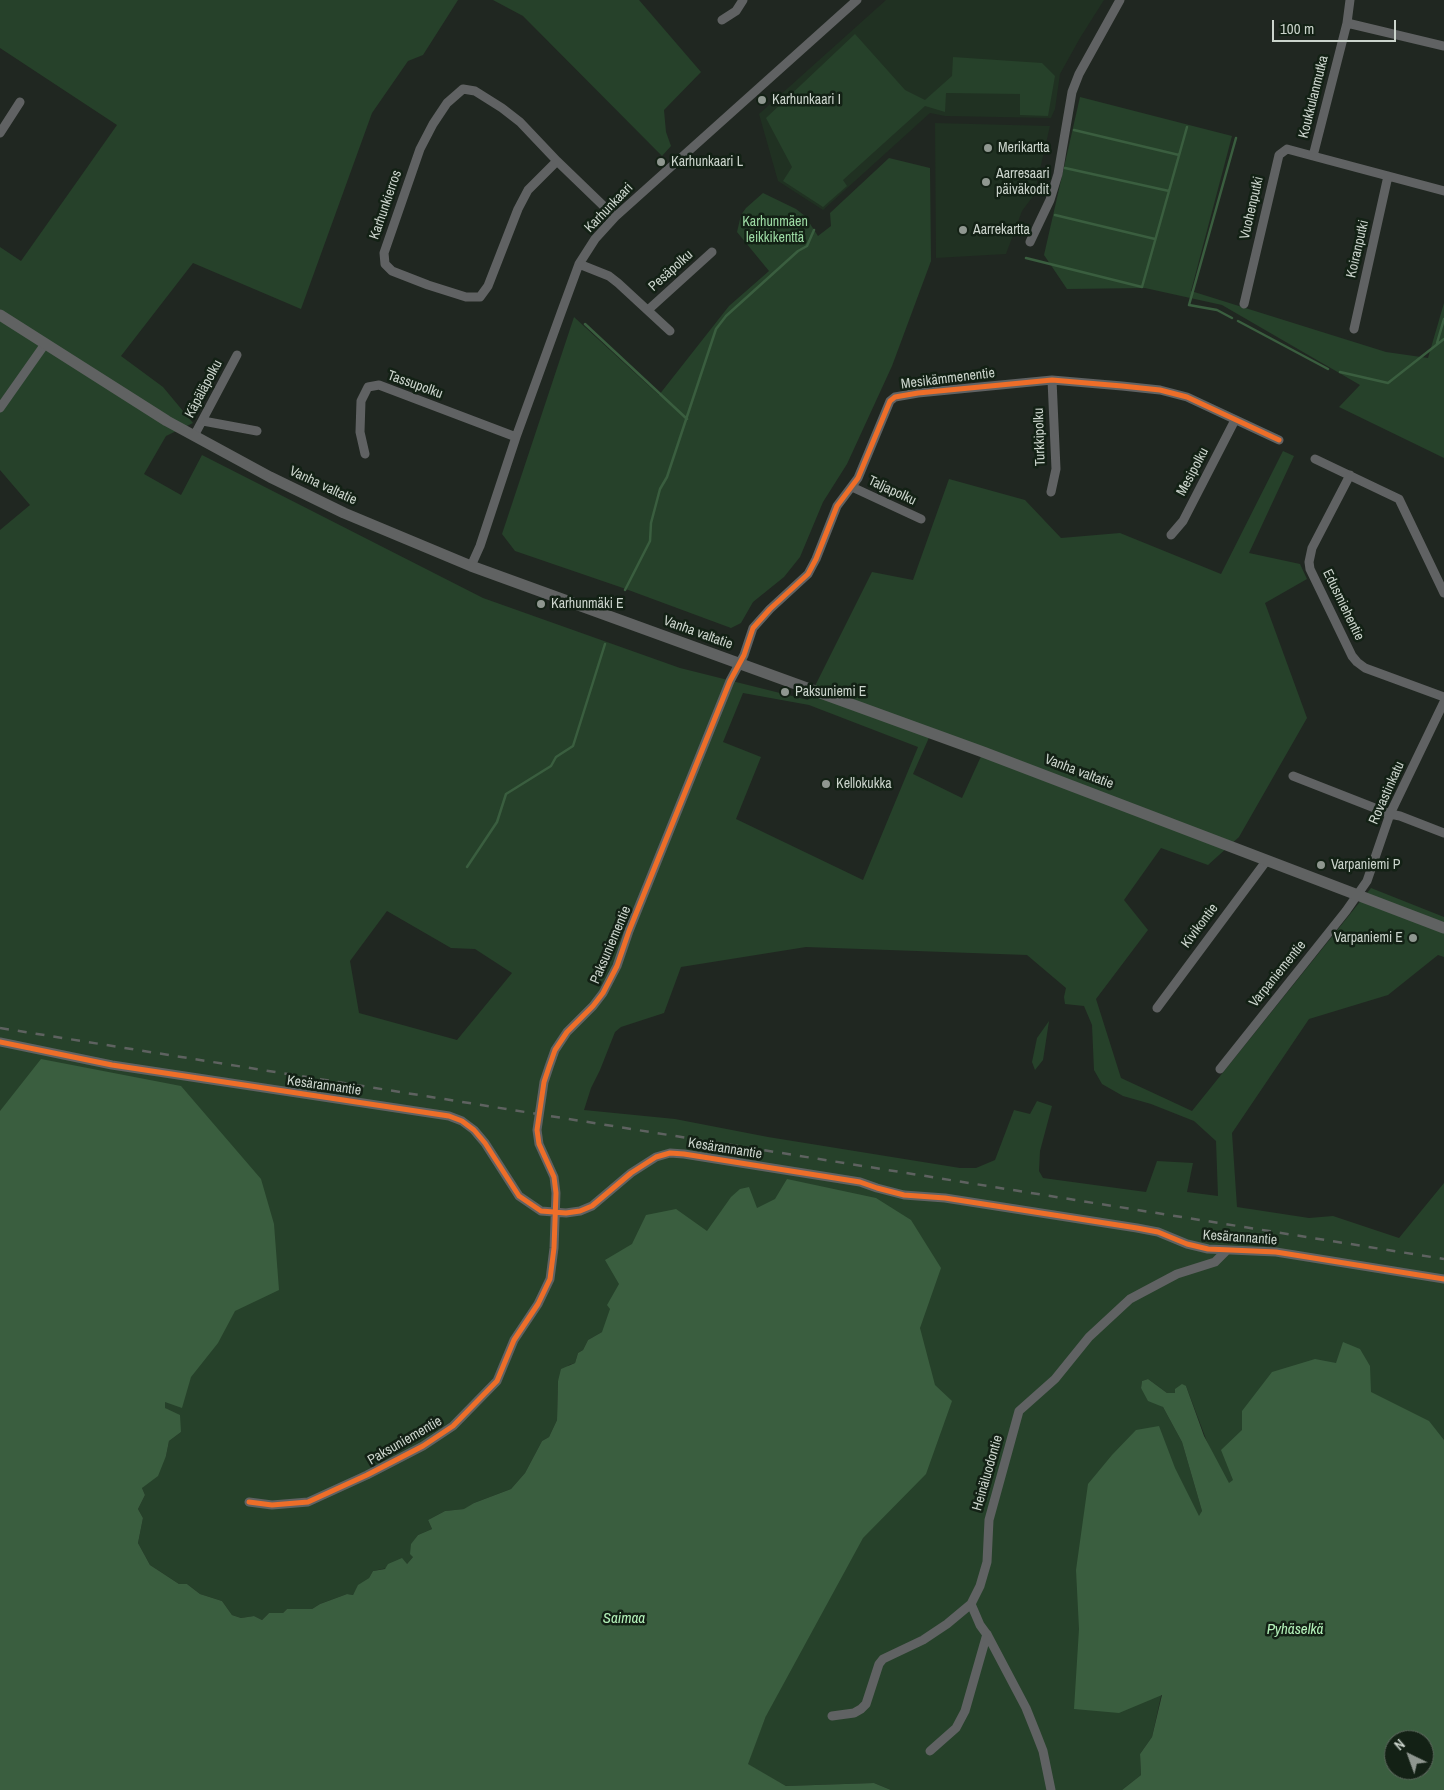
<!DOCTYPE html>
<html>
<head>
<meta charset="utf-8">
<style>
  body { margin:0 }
  #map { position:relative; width:1444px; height:1790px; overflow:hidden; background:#202721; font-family:"Archivo Narrow",sans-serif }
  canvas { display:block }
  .north { position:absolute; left:1384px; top:1730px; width:50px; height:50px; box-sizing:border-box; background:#132115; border:1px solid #5d695e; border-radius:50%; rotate:318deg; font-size:14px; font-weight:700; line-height:20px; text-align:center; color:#cbd4cc }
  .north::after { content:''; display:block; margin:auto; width:18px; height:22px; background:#8f9790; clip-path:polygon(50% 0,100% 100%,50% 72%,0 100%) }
  .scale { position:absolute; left:1272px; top:20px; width:124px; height:22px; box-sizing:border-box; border:2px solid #cbd4cc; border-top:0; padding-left:6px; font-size:15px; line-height:18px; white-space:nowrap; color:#cbd4cc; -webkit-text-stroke:4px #132115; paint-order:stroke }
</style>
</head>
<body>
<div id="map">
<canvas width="1444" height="1790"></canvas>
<div class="north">N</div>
<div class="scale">100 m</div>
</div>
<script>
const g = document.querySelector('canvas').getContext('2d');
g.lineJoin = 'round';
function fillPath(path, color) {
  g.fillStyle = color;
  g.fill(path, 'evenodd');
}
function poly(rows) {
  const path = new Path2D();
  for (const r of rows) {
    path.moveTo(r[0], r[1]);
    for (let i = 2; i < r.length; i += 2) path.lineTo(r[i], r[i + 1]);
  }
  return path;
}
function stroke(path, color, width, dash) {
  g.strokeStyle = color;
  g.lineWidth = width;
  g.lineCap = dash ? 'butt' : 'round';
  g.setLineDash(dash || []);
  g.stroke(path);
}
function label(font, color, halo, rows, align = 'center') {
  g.font = font + ' "Archivo Narrow",sans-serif';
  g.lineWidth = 5;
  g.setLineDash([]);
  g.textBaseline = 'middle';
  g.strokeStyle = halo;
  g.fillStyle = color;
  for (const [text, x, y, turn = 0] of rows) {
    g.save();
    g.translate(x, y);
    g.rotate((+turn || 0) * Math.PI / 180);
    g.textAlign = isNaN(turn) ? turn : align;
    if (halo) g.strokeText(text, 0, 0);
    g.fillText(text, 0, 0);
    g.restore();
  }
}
fillPath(poly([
  [886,0,1104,0,1080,38,1060,74,1055,109,1051,118,945,116,930,113,823,210,778,181,759,114],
  [935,123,1050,126,1034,195,1022,211,1006,254,936,258]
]), '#203122');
fillPath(poly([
  [0,0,458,0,423,55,408,61,372,113,301,309,193,263,121,356,163,387,193,423,166,436,144,474,181,495,202,455,483,598,680,668,808,700,872,572,913,580,949,479,1025,500,1061,538,1120,533,1221,574,1283,451,1294,456,1249,553,1300,564,1307,579,1265,603,1307,718,1239,837,1208,865,1161,848,1124,900,1148,930,1096,999,1121,1078,1192,1111,1371,888,1444,917,1444,957,1438,955,1388,995,1309,1019,1232,1133,1237,1207,1309,1218,1333,1216,1399,1238,1444,1183,1444,1564,1258,1577,1186,1386,1175,1393,1167,1393,1148,1379,1142,1381,1141,1388,1163,1407,1182,1442,1202,1511,1152,1737,1140,1754,1141,1775,1122,1790,891,1790,874,1783,786,1786,747,1764,766,1716,602,1332,588,1340,583,1350,578,1353,575,1363,569,1365,558,1381,557,1420,549,1437,542,1441,525,1473,511,1489,474,1503,465,1509,445,1511,428,1520,432,1529,418,1535,411,1545,413,1557,407,1564,373,1571,369,1578,359,1585,353,1595,347,1594,320,1604,312,1609,287,1609,283,1613,269,1613,262,1620,254,1616,241,1618,232,1615,222,1601,200,1594,187,1584,179,1584,150,1565,138,1543,143,1518,138,1509,145,1495,142,1488,166,1456,169,1441,181,1432,165,1408,0,1216,0,530,30,505,0,470,0,247,21,261,117,125,0,48],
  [743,693,809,705,918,747,863,880,736,819,761,757,723,742],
  [931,733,983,752,962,798,913,774],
  [387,911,451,948,475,949,512,973,457,1040,359,1013,350,961],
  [806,947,1027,955,1066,988,1064,997,1065,1004,1084,1006,1092,1025,1094,1070,1102,1084,1123,1096,1151,1104,1194,1121,1216,1141,1218,1196,1187,1192,1193,1163,1157,1161,1146,1192,1043,1178,1039,1171,1040,1151,1052,1106,1037,1101,1030,1114,1014,1110,995,1160,976,1168,960,1168,768,1137,675,1119,584,1110,591,1088,600,1070,615,1032,621,1027,664,1013,681,967],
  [493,0,639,0,701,72,664,110,666,132,671,146,662,156,523,16],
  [855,34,905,90,925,100,952,76,953,57,1042,63,1055,76,1048,116,1020,115,1020,94,946,93,945,112,925,106,843,180,847,186,823,207,783,181,792,167,766,118],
  [1080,97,1232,136,1191,291,1386,352,1428,358,1444,303,1444,458,1339,407,1360,385,1222,305,1145,288,1067,289,1044,255],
  [889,158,930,168,931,261,892,366,847,464,823,502,800,557,784,577,753,602,741,623,731,628,623,588,515,551,502,534,574,317,659,395,729,306,769,271,737,232,741,215,746,208,763,193,796,209,805,216,818,236,831,226,830,213],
  [1049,1021,1043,1060,1035,1070,1032,1062,1037,1038]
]), '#26412a');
fillPath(poly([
  [41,1059,181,1086,261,1179,274,1224,279,1290,235,1311,218,1343,191,1377,182,1408,165,1402,165,1408,180,1415,181,1432,169,1441,166,1456,158,1476,142,1488,145,1495,138,1509,143,1518,138,1543,150,1565,179,1584,187,1584,200,1594,222,1601,232,1615,241,1618,254,1616,262,1620,269,1613,283,1613,287,1609,312,1609,320,1604,347,1594,353,1595,358,1585,369,1578,373,1571,385,1569,388,1564,402,1558,407,1564,413,1557,410,1554,411,1544,418,1535,432,1529,428,1520,445,1511,464,1509,474,1503,511,1489,525,1473,542,1441,549,1437,557,1420,558,1381,561,1369,575,1363,578,1353,583,1350,588,1340,602,1332,610,1309,607,1305,619,1284,605,1260,632,1244,646,1215,676,1209,707,1231,731,1197,740,1189,749,1187,757,1208,775,1199,787,1179,876,1198,911,1220,941,1268,920,1328,935,1385,952,1401,926,1474,863,1538,766,1716,748,1764,786,1786,874,1783,891,1790,0,1790,0,1111],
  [1343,1342,1360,1349,1370,1366,1371,1392,1429,1421,1444,1440,1444,1790,1122,1790,1141,1775,1140,1754,1152,1737,1162,1695,1119,1713,1074,1709,1079,1629,1076,1570,1088,1484,1112,1455,1136,1430,1159,1426,1175,1468,1199,1516,1202,1511,1182,1442,1163,1407,1148,1401,1141,1388,1142,1381,1148,1379,1167,1393,1175,1393,1175,1389,1182,1384,1186,1386,1204,1436,1229,1483,1233,1480,1221,1450,1242,1430,1242,1411,1272,1372,1315,1359,1336,1363],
  [1394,1740,1424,1740,1424,1770,1394,1770]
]), '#3a5e3f');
stroke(poly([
  [1074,130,1179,155],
  [1065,168,1169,191],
  [1055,215,1155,239],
  [1026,258,1142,287,1187,127],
  [1232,318,1217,310,1189,305,1236,138],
  [1238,321,1328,369],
  [585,324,687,419],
  [1437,343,1444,319],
  [1340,372,1388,383,1444,339],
  [625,590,650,541,651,523,660,489,667,477,716,329,726,316,798,251,807,246,814,230],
  [467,867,497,822,506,794,551,766,556,757,573,746,605,644]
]), '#3a5e3f', 2.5);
stroke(poly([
  [1350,0,1347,23,1313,156,1444,191],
  [722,20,736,11,743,0],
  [1347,23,1444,46],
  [0,133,20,102],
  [557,161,528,190,518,209,488,286,480,297,466,297,428,285,392,271,385,264,384,253,420,149,433,124,447,103,463,89,475,91,502,108,520,122,557,161,615,217],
  [1030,242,1050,200,1058,174,1072,92,1079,74,1120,0],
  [579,264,609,276,618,283,670,331],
  [1244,304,1279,155,1287,149,1313,156],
  [648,310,712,252],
  [1354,329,1388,176],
  [0,408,45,344],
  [203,421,257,431],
  [194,436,237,355],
  [365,454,360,432,361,401,368,387,379,385,516,437],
  [1315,459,1399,499,1444,593],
  [1350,475,1312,548,1309,562,1310,569,1352,656,1357,662,1365,668,1444,697],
  [852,487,921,519],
  [1051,492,1056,469,1052,380],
  [1171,535,1183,521,1235,420],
  [471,566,480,546,516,437,561,313,579,264,595,239,615,217,857,0],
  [1293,776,1390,814,1400,816,1444,833],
  [1157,1008,1267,860],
  [0,1042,112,1065,449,1116,462,1121,474,1130,485,1143,519,1196,541,1211,566,1213,580,1211,592,1206,631,1173,656,1157,670,1153,684,1154,860,1182,877,1188,904,1195,945,1198,1137,1228,1158,1232,1187,1244,1208,1249,1276,1252,1444,1279],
  [1220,1069,1346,911,1367,881,1390,814,1444,702],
  [249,1502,272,1505,308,1502,367,1475,423,1446,453,1426,497,1381,514,1340,538,1304,550,1279,554,1248,556,1193,554,1177,539,1144,537,1130,544,1082,549,1067,555,1050,567,1032,593,1006,603,993,617,966,629,931,730,681,744,655,753,628,770,609,808,574,816,559,837,506,858,478,890,401,895,397,918,393,1052,380,1122,386,1160,390,1187,397,1279,440],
  [832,1716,854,1713,861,1709,866,1704,879,1664,883,1659,923,1640,947,1624,971,1604],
  [930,1751,956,1728,965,1711,987,1634],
  [1051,1790,1043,1751,1036,1733,1026,1708,988,1636,980,1625,971,1604,980,1586,987,1562,989,1520,1019,1411,1055,1379,1089,1337,1130,1299,1177,1274,1215,1262,1227,1250]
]), '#606263', 9);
stroke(poly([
  [0,315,167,421,270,477,344,513,471,566,983,752,1444,928]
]), '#606262', 11);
stroke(poly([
  [0,1028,1444,1259]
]), '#5e6260', 2.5, [9, 9]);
stroke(poly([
  [0,1042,112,1065,449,1116,462,1121,474,1130,485,1143,519,1196,541,1211,566,1213,580,1211,592,1206,631,1173,656,1157,670,1153,684,1154,860,1182,877,1188,904,1195,945,1198,1137,1228,1158,1232,1187,1244,1208,1249,1276,1252,1444,1279],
  [249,1502,272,1505,308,1502,367,1475,423,1446,453,1426,497,1381,514,1340,538,1304,550,1279,554,1248,556,1193,554,1177,539,1144,537,1130,544,1082,549,1067,555,1050,567,1032,593,1006,603,993,617,966,629,931,730,681,744,655,753,628,770,609,808,574,816,559,837,506,858,478,890,401,895,397,918,393,1052,380,1122,386,1160,390,1187,397,1279,440]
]), '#ee6e29', 5);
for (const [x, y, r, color] of [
  [762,100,5,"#8f9790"],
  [988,148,5,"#8f9790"],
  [661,162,5,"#8f9790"],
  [986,182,5,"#8f9790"],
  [963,230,5,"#8f9790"],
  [541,604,5,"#8f9790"],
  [785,692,5,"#8f9790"],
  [826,784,5,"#8f9790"],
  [1321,865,5,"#8f9790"],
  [1413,938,5,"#8f9790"]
]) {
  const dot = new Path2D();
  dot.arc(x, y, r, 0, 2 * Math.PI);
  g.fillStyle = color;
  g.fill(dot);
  stroke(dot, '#132115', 2);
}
label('14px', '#cbd4cc', '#132115', [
  ["Koukkulanmutka",1314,97,-76],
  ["Karhunkierros",386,205,-71],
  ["Karhunkaari",609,208,-46],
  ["Vuohenputki",1252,208,-77],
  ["Koiranputki",1358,249,-77],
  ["Pesäpolku",671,271,-42],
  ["Mesikämmenentie",948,379,-7],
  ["Tassupolku",415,385,20],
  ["Käpäläpolku",204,389,-62],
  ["Turkkipolku",1040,437,-92],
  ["Mesipolku",1193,472,-62],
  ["Vanha valtatie",323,486,25],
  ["Taljapolku",892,491,25],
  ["Edusmiehentie",1343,605,64],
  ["Vanha valtatie",698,633,20],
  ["Vanha valtatie",1079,772,21],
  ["Rovastinkatu",1387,793,-66],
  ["Kivikontie",1200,926,-53],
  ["Paksuniementie",611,945,-67],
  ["Varpaniementie",1278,974,-51],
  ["Kesärannantie",324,1086,8],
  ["Kesärannantie",725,1149,9],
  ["Kesärannantie",1240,1238,4],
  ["Paksuniementie",405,1441,-30],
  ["Heinäluodontie",988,1473,-74]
]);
label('14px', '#cbd4cc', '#132115', [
  ["Karhunkaari I",772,100],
  ["Merikartta",998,148],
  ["Karhunkaari L",671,162],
  ["Aarresaari",996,174],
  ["päiväkodit",996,190],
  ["Aarrekartta",973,230],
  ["Karhunmäki E",551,604],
  ["Paksuniemi E",795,692],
  ["Kellokukka",836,784],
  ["Varpaniemi P",1331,865],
  ["Varpaniemi E",1403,938,"right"]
], 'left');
label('14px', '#9ddba4', '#132115', [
  ["Karhunmäen",775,222],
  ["leikkikenttä",775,238]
]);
label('italic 15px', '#b4f2ba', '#132115', [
  ["Saimaa",624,1619],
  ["Pyhäselkä",1295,1630]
]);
</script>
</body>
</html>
